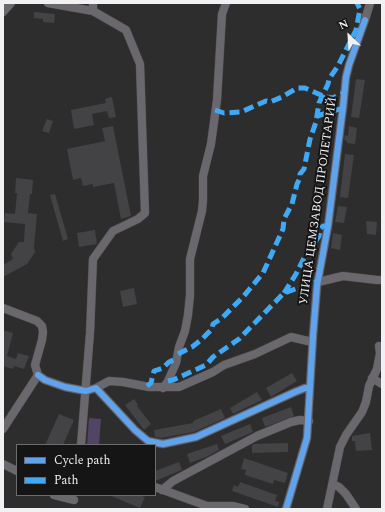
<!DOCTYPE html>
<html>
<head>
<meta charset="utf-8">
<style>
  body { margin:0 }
  #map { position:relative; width:385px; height:512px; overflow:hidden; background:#2d2d2e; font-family:Spectral,serif }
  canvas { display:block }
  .frame { position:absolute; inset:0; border:4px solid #f1f0f2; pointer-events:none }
  .legend { position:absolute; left:16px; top:444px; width:140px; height:52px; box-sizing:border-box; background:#151516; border:1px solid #6d6d6e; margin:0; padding:5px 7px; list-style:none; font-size:12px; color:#f1f0f2 }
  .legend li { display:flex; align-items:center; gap:8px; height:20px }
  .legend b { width:20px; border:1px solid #6d6d6e }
  .north { position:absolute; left:329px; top:16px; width:40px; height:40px; -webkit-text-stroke:3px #151516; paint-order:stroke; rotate:335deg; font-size:11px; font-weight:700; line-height:16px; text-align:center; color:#f1f0f2 }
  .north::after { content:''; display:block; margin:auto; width:14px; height:18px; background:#f1f0f2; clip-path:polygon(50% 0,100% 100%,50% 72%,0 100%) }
</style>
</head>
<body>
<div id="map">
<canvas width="385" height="512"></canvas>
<div class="frame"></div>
<ul class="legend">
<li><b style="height:5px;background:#60a3ed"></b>Cycle path</li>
<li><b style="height:5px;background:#3fa9f5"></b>Path</li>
</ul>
<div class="north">N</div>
</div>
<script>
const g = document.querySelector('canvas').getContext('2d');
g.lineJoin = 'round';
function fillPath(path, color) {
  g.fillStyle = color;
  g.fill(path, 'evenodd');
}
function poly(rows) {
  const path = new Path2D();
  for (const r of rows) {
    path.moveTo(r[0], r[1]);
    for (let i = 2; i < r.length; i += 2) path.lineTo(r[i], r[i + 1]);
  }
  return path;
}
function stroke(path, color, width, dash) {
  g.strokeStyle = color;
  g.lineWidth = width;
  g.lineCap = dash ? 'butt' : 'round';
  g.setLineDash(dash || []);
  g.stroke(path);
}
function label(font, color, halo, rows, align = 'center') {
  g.font = font + ' Spectral,serif';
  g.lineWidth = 4;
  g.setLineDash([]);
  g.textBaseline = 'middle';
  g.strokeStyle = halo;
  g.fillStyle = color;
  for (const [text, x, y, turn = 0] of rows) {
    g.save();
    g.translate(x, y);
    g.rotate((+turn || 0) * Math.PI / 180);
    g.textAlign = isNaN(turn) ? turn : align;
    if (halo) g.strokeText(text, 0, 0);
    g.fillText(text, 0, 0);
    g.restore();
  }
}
fillPath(poly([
  [89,418,101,419,99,445,87,445]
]), '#514464');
fillPath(poly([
  [34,12,55,14,54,23,43,22,43,19,34,18],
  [356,79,365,80,359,118,351,117],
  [112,97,116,117,109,118,107,111,92,114,94,125,74,129,71,110,106,103,105,99],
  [47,119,53,121,49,133,42,131],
  [113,126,131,216,121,219,114,183,93,187,93,184,83,186,81,178,73,180,67,149,105,141,102,128],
  [349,126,357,128,355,144,347,143,347,141,344,140,345,135,348,136],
  [345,154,354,155,348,198,340,197],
  [16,178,33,180,32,194,30,194,28,213,37,214,34,247,35,252,27,264,3,277,3,265,13,259,11,254,19,242,24,242,25,224,4,222,5,213,15,214,17,193,15,193],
  [55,194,68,239,63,241,50,195],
  [338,206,347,207,344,223,335,222],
  [366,221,377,222,376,235,367,234],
  [95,230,97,244,79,247,77,233],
  [333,233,342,235,340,250,331,248],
  [134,288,137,304,123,307,120,291],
  [3,330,13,333,7,356,16,359,18,353,29,356,24,369,14,366,13,369,3,366],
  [292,373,297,381,271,397,266,388],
  [257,392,262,400,233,414,230,408],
  [134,399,138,405,137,406,151,424,144,430,125,405],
  [291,407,294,416,265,427,262,418],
  [221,409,225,418,194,432,161,438,155,437,154,430,193,423,193,421],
  [59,414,74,420,63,445,45,445],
  [250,424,253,432,225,444,221,436],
  [370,433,372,450,356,451,355,441,352,441,352,436],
  [288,443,288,452,252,453,252,445,254,444],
  [217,444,219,450,206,457,190,463,187,454],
  [244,458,288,473,285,483,274,480,273,484,245,475,246,470,241,469],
  [179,462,182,470,155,481,155,471],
  [240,482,277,495,275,501,279,502,278,507,232,491,234,485,238,487],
  [109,495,139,495,145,497,140,508]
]), '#434244');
const minor = poly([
  [48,3,93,11,126,30,140,64,145,213,138,219,113,231,93,259,90,333,81,445],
  [93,3,93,11],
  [3,12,11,3],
  [318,282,343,276,377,280,382,280],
  [3,308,37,321,42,326,43,332,42,340,35,365,38,375],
  [38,375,45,380,65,387,86,391,96,388,135,430,148,441,163,444,196,437,295,392,305,388,310,388],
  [372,378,382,384],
  [96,388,109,381,123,382,149,387,179,387,213,372,224,365,255,354,291,337,312,342],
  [163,388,168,381,176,363,179,347,185,331,188,315,190,295,190,259,202,211,203,200,203,176,211,144,217,100,222,14,226,3],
  [3,429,38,375],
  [3,464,17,471],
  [333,484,339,487,346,494,356,509],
  [155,487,207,506,233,506,245,509],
  [162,490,173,481,257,436,291,422,300,420,309,421],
  [54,495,74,500],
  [286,509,307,438,313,336,317,286,328,226,343,107,346,77,349,65,365,20,370,3],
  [327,509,340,447,346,435,362,412,366,402,369,386,377,369,380,353,379,346]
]);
stroke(minor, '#484849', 9);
stroke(minor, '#6a686d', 8);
stroke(poly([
  [215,110,224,113,241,112,266,101,270,102,282,97,297,88,305,88,323,96,332,98,344,93],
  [317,116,343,108],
  [284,293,296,274,304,258,319,236,320,229,323,226,328,226],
  [178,354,192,347,201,340,212,329,213,324,222,318,243,297,263,273,283,229,284,219,292,204,297,184,300,178,300,174,304,169,310,139,316,122,319,103,328,84,329,79,338,66,356,30,360,9,357,3],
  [168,381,173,380,206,365,213,357,239,339,284,293,318,281],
  [147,386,151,383,154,371,163,368,169,362,178,358]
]), '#3fa9f5', 5, [10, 5]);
stroke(poly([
  [38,375,45,380,65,387,86,391,96,388,135,430,148,441,163,444,196,437,295,392,305,388,310,388],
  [286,509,307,438,313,336,317,286,328,226,343,107,346,77,349,65,365,20]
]), '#60a3ed', 6);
label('12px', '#f1f0f2', '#151516', [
  ["УЛИЦА ЦЕМЗАВОД ПРОЛЕТАРИЙ",319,201,-82]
]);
</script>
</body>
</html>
